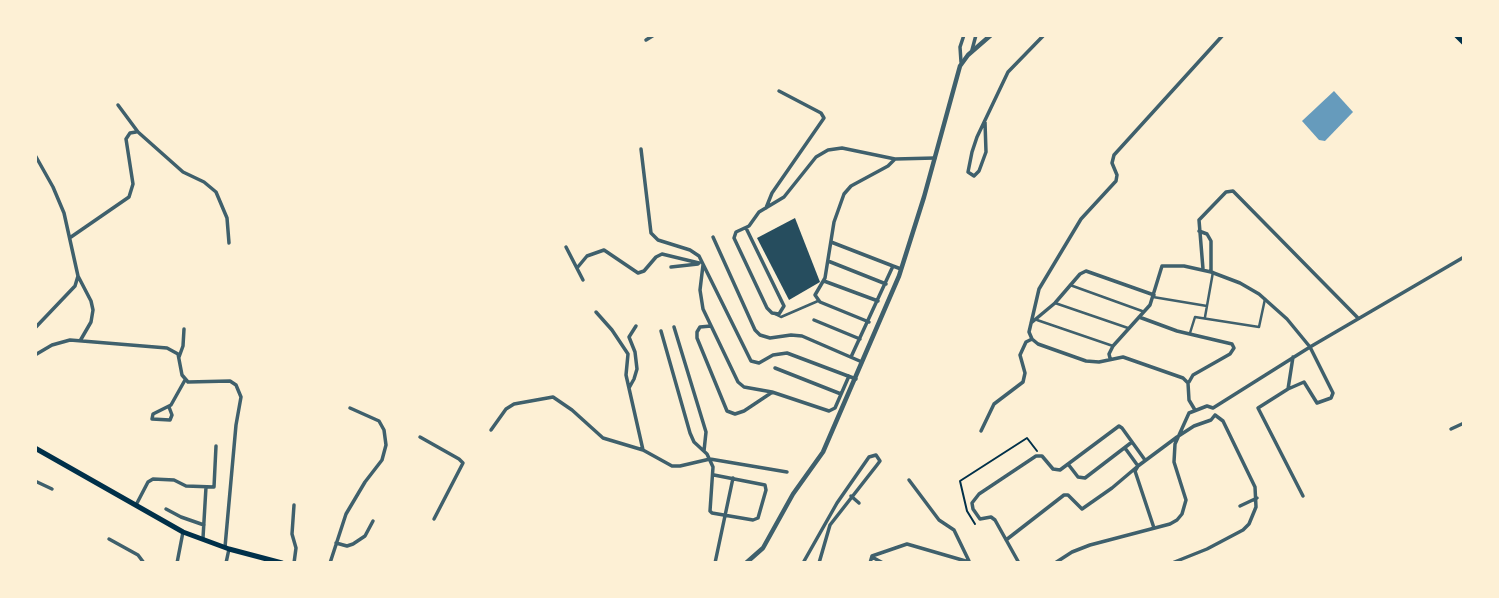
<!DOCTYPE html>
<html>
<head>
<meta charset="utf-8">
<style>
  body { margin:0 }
  #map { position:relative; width:1499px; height:598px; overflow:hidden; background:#fdf0d5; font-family:Raleway,sans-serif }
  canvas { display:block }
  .frame { position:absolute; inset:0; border:37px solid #fdf0d5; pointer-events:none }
</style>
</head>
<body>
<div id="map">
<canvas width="1499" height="598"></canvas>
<div class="frame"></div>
</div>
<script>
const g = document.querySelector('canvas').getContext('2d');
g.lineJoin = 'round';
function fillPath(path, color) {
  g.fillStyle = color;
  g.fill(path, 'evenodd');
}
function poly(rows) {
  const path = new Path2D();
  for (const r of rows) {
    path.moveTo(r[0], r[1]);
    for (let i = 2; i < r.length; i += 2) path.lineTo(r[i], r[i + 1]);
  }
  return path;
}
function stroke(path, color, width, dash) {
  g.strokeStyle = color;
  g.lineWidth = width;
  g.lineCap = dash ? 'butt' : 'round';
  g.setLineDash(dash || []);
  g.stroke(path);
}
fillPath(poly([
  [1334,91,1353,112,1325,141,1319,140,1302,121]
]), '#669bbc');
fillPath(poly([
  [795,218,820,282,789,300,757,238]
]), '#264d5e');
stroke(poly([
  [975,524,967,511,960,481,1027,438,1037,451]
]), '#003049', 2);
stroke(poly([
  [1070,285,1142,311],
  [1153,297,1207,306],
  [1055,303,1128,328],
  [775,314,781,317,818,301],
  [1205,317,1213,272],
  [1037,320,1113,346],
  [1190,333,1195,317,1259,327,1265,299]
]), '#3f606c', 2.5);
stroke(poly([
  [646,40,654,35],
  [972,50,976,35],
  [961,62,960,47,964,35],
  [118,105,138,132,183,172,204,182,216,192,227,218,229,243],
  [985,122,986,152,979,171,974,176,968,172,972,152,977,137,1008,72,1044,35],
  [641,149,651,233,658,240,690,250,699,256,751,361,759,363,773,355,787,353,856,379],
  [35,155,53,187,64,213,78,276,75,286,35,328],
  [766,208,772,193,824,118,821,113,779,91],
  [746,228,784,306,779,314,772,313,767,308,734,238,736,232,749,226,759,212,784,197,816,157,828,150,842,148,895,159,935,158],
  [1199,231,1207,234,1211,241,1211,272],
  [71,237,129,197,133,184,126,139,130,133,136,132],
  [713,237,755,330,760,335,770,338,791,335,802,336,862,362],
  [831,242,893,266],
  [566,247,583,280],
  [828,261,886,284],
  [703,265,700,290,703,309,738,382,744,387,772,392,829,411,835,408,849,376],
  [671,267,698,264],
  [577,268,587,256,604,250,638,273,644,271,656,257,662,254,699,263],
  [1203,269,1199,220,1226,192,1233,191,1358,318],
  [78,276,91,301,93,310,91,322,80,341],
  [824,281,878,301],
  [596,312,612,330,628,354,626,375,643,450],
  [1139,317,1177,331,1232,344,1234,348,1230,354,1193,375,1189,382],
  [814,320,860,339],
  [869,322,820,302,815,295,825,278,834,222,844,194,851,186,888,166,895,159],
  [1031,323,1055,303,1080,274,1086,271,1154,295],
  [711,326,700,327,697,332,697,338,727,411,735,414,744,411,771,393],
  [674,327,706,432,704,451],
  [661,331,690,433,694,442,707,454,713,467,710,511,712,513,753,520,758,518,766,490,765,485,714,475],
  [35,355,52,345,70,340,167,348,178,354,182,375,188,382,230,381,236,385,241,397,236,425,225,547],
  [179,357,183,346,184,329],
  [851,357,893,266,901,269],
  [1110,358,1109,354,1113,346,1150,305,1162,266,1184,266,1211,272,1240,283,1259,294,1287,319,1310,347,1333,393,1331,398,1317,403,1304,382,1288,389,1258,408,1303,496],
  [775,368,841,394],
  [629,388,634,379,637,369,635,352,629,337,636,326],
  [1288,389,1293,357],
  [169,407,172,415,170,420,152,419,153,414,171,405,185,380],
  [1213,408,1310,347,1464,257],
  [1195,410,1189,400,1188,383,1183,378,1123,357,1099,362,1086,361,1038,344,1032,339,1029,332,1039,289,1081,219,1116,181,1117,175,1112,163,1114,155,1223,35],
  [1451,429,1464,423],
  [491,430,506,409,514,404,553,397,572,410,603,438,643,450,672,466,680,466,710,459,787,472],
  [981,431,994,404,1023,382,1025,373,1020,355,1026,342,1032,339],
  [420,437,459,459,463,463,434,519],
  [1068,464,1078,477,1085,478,1132,442],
  [909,480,939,520,954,530,969,561],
  [35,481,52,489],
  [851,496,859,503],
  [136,505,148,482,153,479,174,480,186,486,214,487,216,446],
  [1240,506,1257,498],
  [166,509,181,517,204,525],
  [1154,528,1135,471,1138,466,1177,437,1194,426,1211,420,1215,415],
  [203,538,206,487],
  [109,539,138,555,144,563],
  [1006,540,1064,495,1068,495,1082,509,1112,488,1138,466,1125,448],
  [336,543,347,546,353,544,365,536,373,521],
  [872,557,883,563],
  [177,563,183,532],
  [226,563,229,549],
  [294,563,296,548,292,534,294,505],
  [330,563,346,514,365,482,382,460,386,445,384,430,379,421,350,408],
  [715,563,733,478],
  [803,563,837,503,869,457,876,455,880,461,877,465,830,525,819,563],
  [870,563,872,556,907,544,969,562],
  [1019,563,995,520,991,517,980,519,973,509,972,503,979,494,1036,456,1042,456,1053,469,1060,470,1119,426,1122,428,1145,460],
  [1055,563,1072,552,1090,545,1170,524,1177,520,1182,514,1186,500,1174,462,1175,444,1189,413,1207,406,1213,408],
  [1172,563,1207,549,1243,530,1249,524,1256,507,1255,487,1223,421,1215,415]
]), '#3f606c', 3.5);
stroke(poly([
  [746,563,763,548,793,494,823,452,899,276,924,197,960,66,968,55,991,35]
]), '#3f606c', 4.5);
stroke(poly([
  [35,448,183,532,229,549,282,563]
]), '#003049', 5);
stroke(poly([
  [1456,35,1464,43]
]), '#003049', 5);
</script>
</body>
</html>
